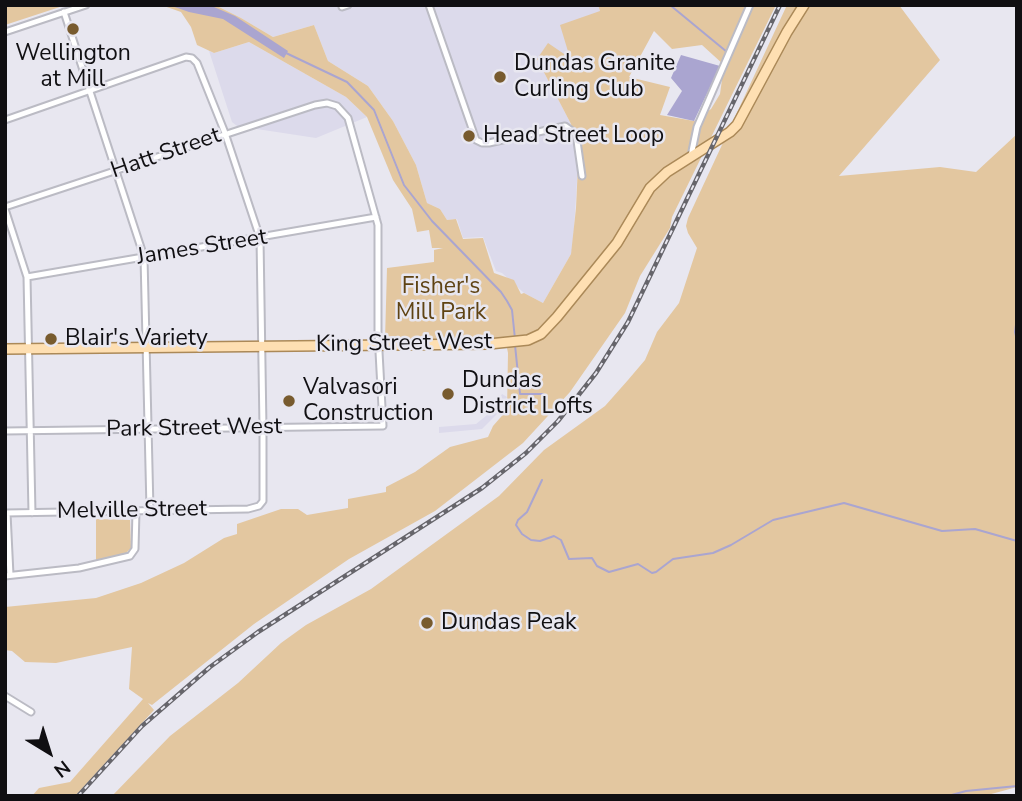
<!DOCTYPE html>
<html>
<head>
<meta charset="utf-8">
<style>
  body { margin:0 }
  #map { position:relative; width:1022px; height:801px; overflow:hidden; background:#e8e7f0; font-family:"Nunito Sans",sans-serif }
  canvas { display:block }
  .frame { position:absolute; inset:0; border:7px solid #100f12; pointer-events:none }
  .north { position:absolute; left:14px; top:717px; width:70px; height:70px; -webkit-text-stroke:5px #e8e7f0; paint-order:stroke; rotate:142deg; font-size:19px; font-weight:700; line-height:28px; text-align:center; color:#100f12 }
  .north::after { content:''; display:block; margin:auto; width:24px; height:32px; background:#100f12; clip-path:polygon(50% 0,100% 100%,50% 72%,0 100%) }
</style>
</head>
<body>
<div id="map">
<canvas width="1022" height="801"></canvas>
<div class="frame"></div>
<div class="north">N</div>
</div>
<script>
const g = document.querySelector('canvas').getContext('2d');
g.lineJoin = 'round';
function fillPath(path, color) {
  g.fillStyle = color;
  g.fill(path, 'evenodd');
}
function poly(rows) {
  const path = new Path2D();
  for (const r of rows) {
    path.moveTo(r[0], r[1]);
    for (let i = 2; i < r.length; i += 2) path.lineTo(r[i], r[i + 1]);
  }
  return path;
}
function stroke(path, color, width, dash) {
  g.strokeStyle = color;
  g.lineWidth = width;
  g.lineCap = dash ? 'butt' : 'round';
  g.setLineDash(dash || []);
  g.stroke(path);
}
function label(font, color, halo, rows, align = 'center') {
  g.font = font + ' "Nunito Sans",sans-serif';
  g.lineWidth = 5;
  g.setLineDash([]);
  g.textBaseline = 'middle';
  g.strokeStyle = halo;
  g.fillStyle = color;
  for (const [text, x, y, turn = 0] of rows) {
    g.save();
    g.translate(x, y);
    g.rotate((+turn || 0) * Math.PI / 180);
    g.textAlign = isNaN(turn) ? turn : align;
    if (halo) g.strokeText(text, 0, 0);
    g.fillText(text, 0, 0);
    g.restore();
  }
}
fillPath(poly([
  [215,5,598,5,600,11,571,59,537,59,571,124,578,165,573,245,571,254,543,303,524,293,502,273,496,271,483,237,463,238,457,219,447,220,440,209,427,203,416,165,393,121,368,86,328,61,314,25,273,37,241,18],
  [249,42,346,97,367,117,316,138,237,126,232,122,209,51,214,53],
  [502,394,507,397,498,413,482,429,439,433,439,427,476,424,492,411]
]), '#dcdaeb');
fillPath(poly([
  [5,5,66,5,5,25],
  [161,5,215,5,241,18,273,37,314,25,328,61,368,86,393,121,416,165,427,203,440,209,447,220,456,219,463,239,483,238,494,273,514,280,521,294,524,293,543,303,571,254,576,208,578,165,571,124,537,59,548,43,570,58,560,25,600,11,598,5,776,5,672,217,670,228,640,276,625,313,570,392,523,443,435,511,349,559,254,624,152,705,148,703,154,710,75,796,32,796,39,788,70,782,143,699,129,689,132,647,56,663,25,662,12,651,5,650,5,607,96,598,141,583,184,563,224,538,237,534,237,524,281,509,298,509,307,515,348,508,348,499,386,492,386,487,415,472,450,447,488,437,493,426,507,410,508,353,505,338,385,340,387,268,434,262,434,250,443,248,432,248,429,230,417,232,412,209,393,180,367,117,346,97,249,42,214,53,197,45,191,27,181,12],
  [654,31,672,49,702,45,724,65,720,94,711,109,694,121,660,115,670,87,629,77],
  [787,5,899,5,940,60,839,176,940,167,976,172,1017,134,1017,787,984,796,112,796,170,736,238,683,281,643,306,625,371,589,499,496,544,450,605,406,628,380,645,360,657,332,679,303,697,248,688,233,686,226,688,218],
  [96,519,130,520,131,548,125,554,96,561]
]), '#e3c7a0');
fillPath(poly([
  [169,5,214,7,235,16,288,51,284,58,223,19,189,12],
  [681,55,720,66,694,121,667,115,682,91,671,78]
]), '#aaa5d0');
stroke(poly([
  [670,5,727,52],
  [286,53,347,82,374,110,404,185,432,221,501,292,507,301,512,310,515,339],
  [1017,318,1015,332,1017,340],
  [515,345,520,394,543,394],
  [542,480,527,512,518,520,516,525,522,534,531,540,540,541,554,536,561,540,569,559,592,558,597,566,609,572,638,564,652,573,656,572,673,559,713,553,731,545,773,520,844,503,942,531,975,529,1017,541],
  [948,796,966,791,1017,786]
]), '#aaa5d0', 2);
const street = poly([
  [429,5,476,140,482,143,489,143,565,126,576,134,582,176],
  [342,7,348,5],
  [64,12,144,257,150,510],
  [5,32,86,5],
  [5,120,186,57,192,58,197,63,225,133,260,238,263,428,263,501,259,506,248,509,5,513],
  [691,156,697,127,750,5],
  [5,207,315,105,327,103,337,106,348,118,378,225,378,333,383,426,5,431],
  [5,209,27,277,32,513],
  [27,277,376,217],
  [7,513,10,575],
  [5,576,79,568,130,556,135,549,136,511],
  [5,696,31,712]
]);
const primary = poly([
  [5,349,489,344,528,340,541,334,557,317,617,243,650,188,667,172,730,132,737,125,787,32,804,5]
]);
stroke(street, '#bbbbc4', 9);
stroke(primary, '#ab8958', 12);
stroke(street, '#fff', 5);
stroke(primary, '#fedfb2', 9);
const rail = poly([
  [78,796,142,726,210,667,258,632,482,488,526,453,558,421,596,373,628,322,780,5]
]);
stroke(rail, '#66656b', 4.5);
stroke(rail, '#e8e7f0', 2, [5]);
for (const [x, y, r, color] of [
  [73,29,7,"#785b2e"],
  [500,77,7,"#785b2e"],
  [469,136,7,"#785b2e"],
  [51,339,7,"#785b2e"],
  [448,394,7,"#785b2e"],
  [289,401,7,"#785b2e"],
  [427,623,7,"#785b2e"]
]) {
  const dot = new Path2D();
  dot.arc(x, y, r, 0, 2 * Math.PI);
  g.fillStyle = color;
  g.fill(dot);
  stroke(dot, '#e8e7f0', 2.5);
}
label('23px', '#100f12', '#e8e7f0', [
  ["Wellington",73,54,"center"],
  ["at Mill",73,80,"center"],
  ["Dundas Granite",514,64],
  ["Curling Club",514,90],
  ["Head Street Loop",483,136],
  ["Blair's Variety",65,339],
  ["Dundas",462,381],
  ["District Lofts",462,407],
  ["Valvasori",303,388],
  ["Construction",303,414],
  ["Dundas Peak",441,623]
], 'left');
label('23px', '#100f12', '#e8e7f0', [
  ["Hatt Street",166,154,-19],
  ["James Street",202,248,-9],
  ["King Street West",404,344,-1],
  ["Park Street West",194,429,-1],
  ["Melville Street",132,511,-1]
]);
label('23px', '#5f4313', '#e8e7f0', [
  ["Fisher's",441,287],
  ["Mill Park",441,313]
]);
</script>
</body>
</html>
